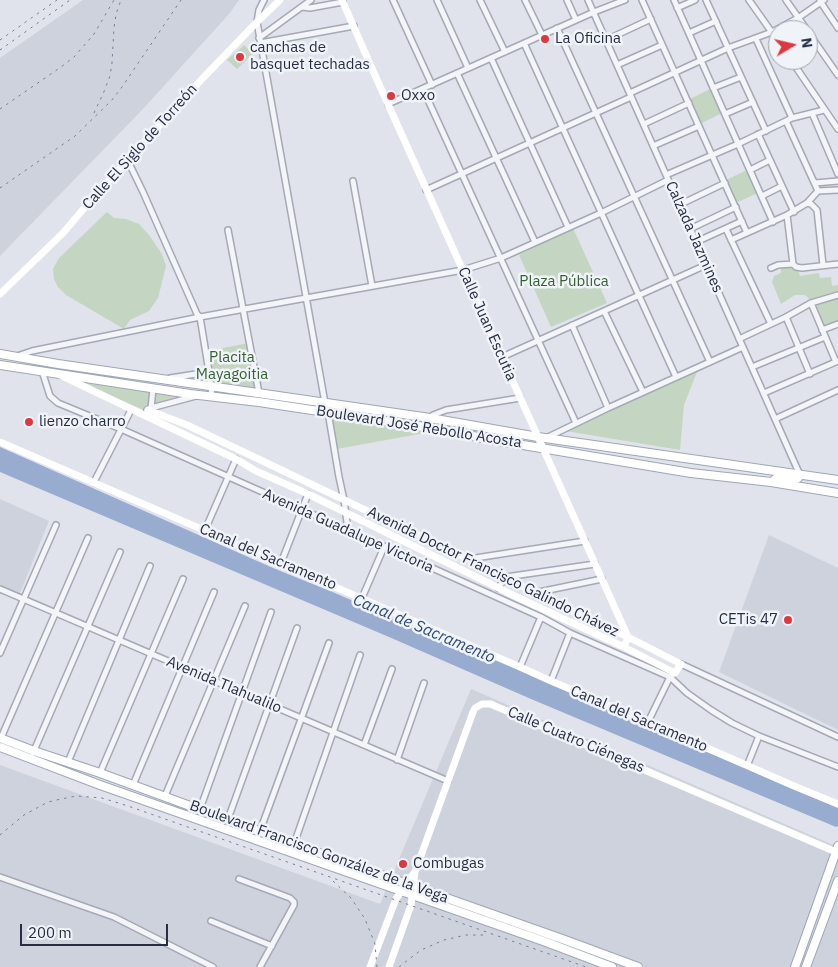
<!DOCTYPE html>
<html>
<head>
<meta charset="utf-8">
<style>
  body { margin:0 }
  #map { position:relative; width:838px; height:967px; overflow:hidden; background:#e0e3eb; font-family:"IBM Plex Sans",sans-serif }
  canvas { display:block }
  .north { position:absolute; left:768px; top:20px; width:50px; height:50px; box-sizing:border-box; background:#f0f3f8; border:1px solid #a0a4b0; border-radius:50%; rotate:81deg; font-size:14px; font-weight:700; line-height:20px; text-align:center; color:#272e44 }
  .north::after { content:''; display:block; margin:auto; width:18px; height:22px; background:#dd383f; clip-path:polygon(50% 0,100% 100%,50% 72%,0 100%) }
  .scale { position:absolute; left:20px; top:924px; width:148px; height:22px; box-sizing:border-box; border:2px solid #272e44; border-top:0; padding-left:6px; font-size:15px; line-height:18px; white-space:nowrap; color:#272e44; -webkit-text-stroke:4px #f0f3f8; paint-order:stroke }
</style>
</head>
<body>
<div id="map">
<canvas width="838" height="967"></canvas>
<div class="north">N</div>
<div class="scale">200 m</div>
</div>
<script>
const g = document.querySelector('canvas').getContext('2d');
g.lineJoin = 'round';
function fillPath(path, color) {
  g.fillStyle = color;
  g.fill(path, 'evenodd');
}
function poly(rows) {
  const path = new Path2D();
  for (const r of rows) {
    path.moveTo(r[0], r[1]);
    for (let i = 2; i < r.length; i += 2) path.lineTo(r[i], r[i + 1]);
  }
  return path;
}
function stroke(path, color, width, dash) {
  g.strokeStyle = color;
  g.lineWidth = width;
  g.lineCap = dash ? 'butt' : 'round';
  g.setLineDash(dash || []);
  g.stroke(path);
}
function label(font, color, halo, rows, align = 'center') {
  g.font = font + ' "IBM Plex Sans",sans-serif';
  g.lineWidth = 5;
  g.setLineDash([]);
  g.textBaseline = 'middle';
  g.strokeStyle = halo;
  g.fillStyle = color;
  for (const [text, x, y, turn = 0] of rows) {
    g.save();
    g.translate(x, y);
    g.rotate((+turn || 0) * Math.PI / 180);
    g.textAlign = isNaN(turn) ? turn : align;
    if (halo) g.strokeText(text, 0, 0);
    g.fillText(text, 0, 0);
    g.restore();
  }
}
fillPath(poly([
  [83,0,239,0,229,14,143,109,0,256,0,58],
  [0,499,49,521,18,598,0,594],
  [769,535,838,568,838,730,719,672],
  [471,689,838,847,838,967,0,967,0,765,380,904]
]), '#ced2dd');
fillPath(poly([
  [244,45,253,54,237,69,227,60],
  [710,89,722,113,700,124,688,100],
  [749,169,760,192,736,203,726,180],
  [107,212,114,218,126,219,139,224,149,235,162,254,166,266,158,298,149,311,130,320,124,329,66,295,58,287,54,279,53,269,59,258],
  [573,228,607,303,551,327,519,255],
  [781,266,793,266,798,270,800,276,819,273,820,278,831,277,832,286,838,285,838,322,823,328,811,301,805,295,795,295,781,304,772,282,774,276,781,273],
  [249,343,257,393,213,386,208,351],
  [697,372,684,405,680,450,566,431],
  [67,377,189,397,153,406,144,410],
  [332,419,430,432,337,449]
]), '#c4d6c1');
fillPath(poly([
  [0,447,273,568,335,593,396,620,495,659,648,727,838,808,838,826,836,827,531,699,389,637,0,472]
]), '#98accf');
const street = poly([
  [264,0,259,10,257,22,325,403],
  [393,0,432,85],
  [437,0,468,68],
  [480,0,505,52],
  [525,0,542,35],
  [567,0,576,20],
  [588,0,800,475],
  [642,0,747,233],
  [674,0,773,222],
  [706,0,766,131],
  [749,0,778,41],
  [786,0,807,30],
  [820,1,838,28],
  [302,7,310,8,343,2],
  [677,8,695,0],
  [557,28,710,362],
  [808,32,838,75],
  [689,33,716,21],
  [259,38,311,0],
  [756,39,792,118],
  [606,40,651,19],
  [260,43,354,26],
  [524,43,676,377],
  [491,58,568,227],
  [791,60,838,129],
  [617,65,662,45],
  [457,73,535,242],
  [713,88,741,77],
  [423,89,576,423],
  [630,93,728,48,772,32,798,18,824,0],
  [388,104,594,12,625,0],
  [812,113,838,174],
  [725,114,753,102],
  [786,121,818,191],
  [644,124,689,103],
  [758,134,794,212],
  [653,146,699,126],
  [128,161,143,192,197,314,200,317,209,372,212,396],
  [750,170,770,160],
  [666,175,738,144,792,118,824,110],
  [353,181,372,286],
  [815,183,838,181],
  [426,190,631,97],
  [818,191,838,190],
  [762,196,782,186],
  [807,203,811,204,817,210,823,265],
  [679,205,725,183],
  [787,215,793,264,796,267,802,268,838,264],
  [690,229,736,207],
  [726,229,771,324],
  [228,230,259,393],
  [731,240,787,215,807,203,818,191],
  [696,242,742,221],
  [771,268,778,265,793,264],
  [811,303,836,362],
  [604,311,643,392],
  [786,317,810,374],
  [572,325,608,408],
  [822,330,838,324],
  [739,339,786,317,811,303,838,295],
  [17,356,32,351,200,317,463,270,501,258,601,213,668,180],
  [502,357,706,265],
  [752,367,825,337],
  [42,371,50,396,58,403,121,429,348,530,541,617,570,633,670,677,687,693,711,710,732,723,759,736,838,767],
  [170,378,209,372],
  [764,393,838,361],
  [151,408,153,389],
  [147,410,151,408,196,396],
  [328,412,339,477,344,500,348,530],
  [430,418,433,415,446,410,520,398],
  [775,419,838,390],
  [546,438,608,408,743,347],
  [94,482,131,410],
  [205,530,236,459],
  [469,559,585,541],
  [281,563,308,494],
  [498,588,506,577,595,564],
  [0,589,448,781],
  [534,593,602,579],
  [362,598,384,547],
  [0,653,56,525],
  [681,664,838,737],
  [520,667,541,617],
  [551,681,570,633],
  [648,722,670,677,672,676],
  [1,738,88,538],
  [364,745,392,669],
  [33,753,120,552],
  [397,760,424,683],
  [68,762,150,566],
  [747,766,759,736],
  [100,773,183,579],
  [133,785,214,592],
  [165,796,245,606],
  [200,809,271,612],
  [228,819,297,628],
  [260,831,329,643],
  [294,844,360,655],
  [0,877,114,917,213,967],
  [239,879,290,898,294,902,294,905,260,967],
  [211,921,272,946]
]);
const primary = poly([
  [0,354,58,364,430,418,538,437,838,480],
  [0,365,190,394,259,402,444,430,487,439,691,473,771,482,838,493],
  [775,479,777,478,794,479,798,478,800,475],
  [0,738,34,751,100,773,294,844,565,940,638,967],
  [0,747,100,785,546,942,612,967],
  [795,967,838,846],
  [806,967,838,881]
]);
stroke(street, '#a5a9b6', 8);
stroke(primary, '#9ea6b8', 10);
stroke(street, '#f4f5f9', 5);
stroke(poly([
  [342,0,374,73,628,637,624,647],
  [0,294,63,233,92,199,203,78,257,22,280,0],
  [60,375,236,459,256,471,308,494,519,598,624,647,675,673,681,664,628,637,534,593,506,577,187,425,148,410],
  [0,442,520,667,551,681,648,722,794,786,838,804],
  [370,967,396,899,410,878,415,872],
  [389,967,411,905,415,872,473,712,475,708,482,704,491,704,495,706,836,852]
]), '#fff', 7);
stroke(primary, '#fff', 8);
stroke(poly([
  [0,40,57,0],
  [0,50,70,0],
  [0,109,61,67,74,57,94,34,114,0],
  [94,113,103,94,110,76,112,63,114,28,116,14,121,0],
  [0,188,75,136,112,100,122,87,181,0],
  [0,835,24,815,48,802,61,799,77,796,102,798,128,806,586,967],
  [333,881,351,898,365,919,375,944,377,967],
  [399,967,421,950,444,940,466,935,487,935]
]), '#788096', 1, [2.5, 5]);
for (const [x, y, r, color] of [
  [545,39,5,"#dd383f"],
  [240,57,5,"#dd383f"],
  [391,96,5,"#dd383f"],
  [29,422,5,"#dd383f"],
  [788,620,5,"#dd383f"],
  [403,864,5,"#dd383f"]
]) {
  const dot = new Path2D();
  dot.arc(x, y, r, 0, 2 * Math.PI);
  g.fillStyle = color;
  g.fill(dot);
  stroke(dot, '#f0f3f8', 2);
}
label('15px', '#272e44', '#f0f3f8', [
  ["La Oficina",555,39],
  ["canchas de",250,48],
  ["basquet techadas",250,65],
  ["Oxxo",401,96],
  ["lienzo charro",39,422],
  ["CETis 47",778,620,"right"],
  ["Combugas",413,864]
], 'left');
label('15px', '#272e44', '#f0f3f8', [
  ["Calle El Siglo de Torreón",140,147,-48],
  ["Calzada Jazmines",694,237,66],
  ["Calle Juan Escutia",487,324,66],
  ["Boulevard José Rebollo Acosta",419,427,9],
  ["Avenida Guadalupe Victoria",348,531,24],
  ["Canal del Sacramento",268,557,23],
  ["Avenida Doctor Francisco Galindo Chávez",493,572,26],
  ["Avenida Tlahualilo",224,685,23],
  ["Canal del Sacramento",639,719,23],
  ["Calle Cuatro Ciénegas",576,740,23],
  ["Boulevard Francisco González de la Vega",319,852,20]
]);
label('15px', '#366233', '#f0f3f8', [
  ["Plaza Pública",564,282],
  ["Placita",232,358],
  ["Mayagoitia",232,375]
]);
label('italic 16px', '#2c487d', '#f0f3f8', [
  ["Canal de Sacramento",424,629,23]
]);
</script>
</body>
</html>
